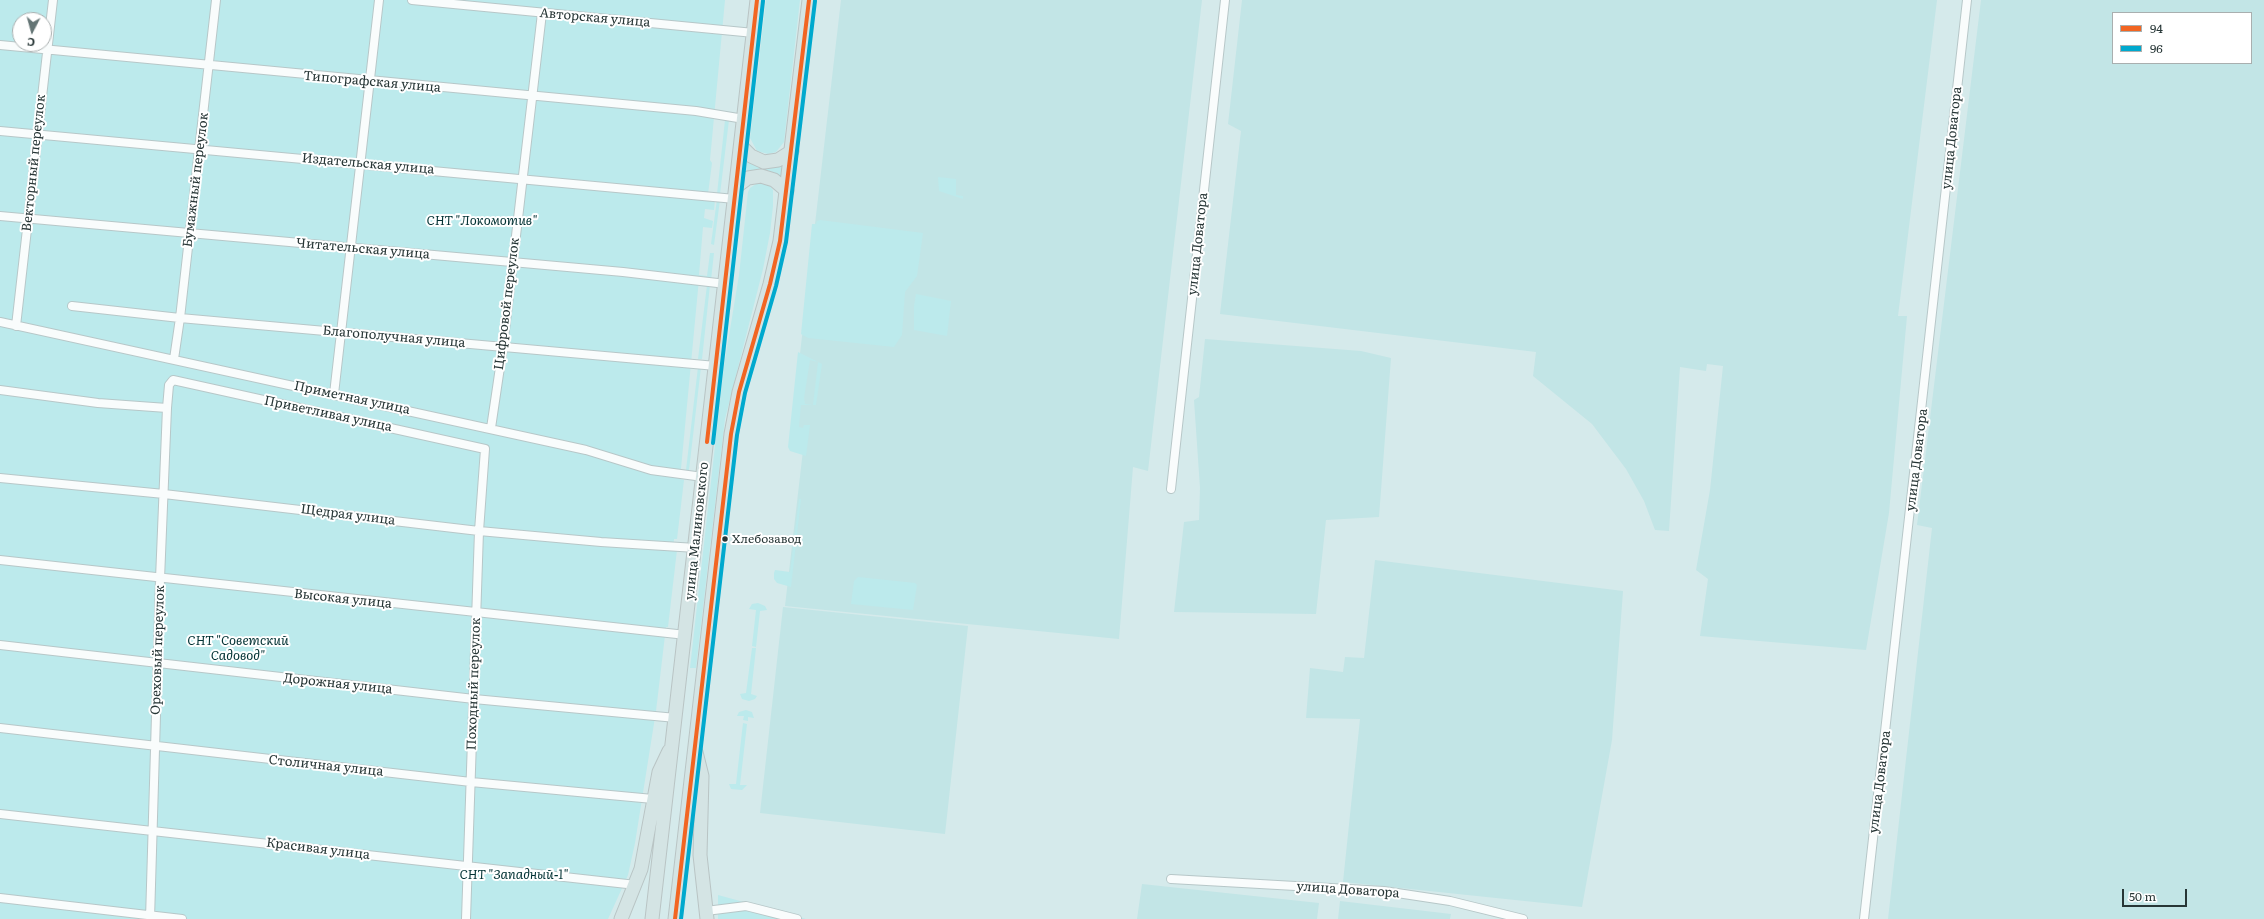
<!DOCTYPE html>
<html>
<head>
<meta charset="utf-8">
<style>
  body { margin:0 }
  #map { position:relative; width:2264px; height:919px; overflow:hidden; background:#d5eaeb; font-family:Literata,serif }
  canvas { display:block }
  .legend { position:absolute; left:2112px; top:12px; width:140px; height:52px; box-sizing:border-box; background:#fff; border:1px solid #a9afaf; margin:0; padding:5px 7px; list-style:none; font-size:12px; color:#273636 }
  .legend li { display:flex; align-items:center; gap:8px; height:20px }
  .legend b { width:20px; border:1px solid #a9afaf }
  .north { position:absolute; left:12px; top:12px; width:40px; height:40px; box-sizing:border-box; background:#fff; border:1px solid #a9afaf; border-radius:50%; rotate:186deg; font-size:11px; font-weight:700; line-height:16px; text-align:center; color:#273636 }
  .north::after { content:''; display:block; margin:auto; width:14px; height:18px; background:#647575; clip-path:polygon(50% 0,100% 100%,50% 72%,0 100%) }
  .scale { position:absolute; left:2122px; top:889px; width:65px; height:18px; box-sizing:border-box; border:2px solid #273636; border-top:0; padding-left:5px; font-size:12px; line-height:14px; white-space:nowrap; color:#273636; -webkit-text-stroke:3px #fff; paint-order:stroke }
</style>
</head>
<body>
<div id="map">
<canvas width="2264" height="919"></canvas>
<ul class="legend">
<li><b style="height:5px;background:#f26522"></b>94</li>
<li><b style="height:5px;background:#00a9ce"></b>96</li>
</ul>
<div class="north">С</div>
<div class="scale">50 m</div>
</div>
<script>
const g = document.querySelector('canvas').getContext('2d');
g.lineJoin = 'round';
function fillPath(path, color) {
  g.fillStyle = color;
  g.fill(path, 'evenodd');
}
function poly(rows) {
  const path = new Path2D();
  for (const r of rows) {
    path.moveTo(r[0], r[1]);
    for (let i = 2; i < r.length; i += 2) path.lineTo(r[i], r[i + 1]);
  }
  return path;
}
function stroke(path, color, width, dash) {
  g.strokeStyle = color;
  g.lineWidth = width;
  g.lineCap = dash ? 'butt' : 'round';
  g.setLineDash(dash || []);
  g.stroke(path);
}
function label(font, color, halo, rows, align = 'center') {
  g.font = font + ' Literata,serif';
  g.lineWidth = 4;
  g.setLineDash([]);
  g.textBaseline = 'middle';
  g.strokeStyle = halo;
  g.fillStyle = color;
  for (const [text, x, y, turn = 0] of rows) {
    g.save();
    g.translate(x, y);
    g.rotate((+turn || 0) * Math.PI / 180);
    g.textAlign = isNaN(turn) ? turn : align;
    if (halo) g.strokeText(text, 0, 0);
    g.fillText(text, 0, 0);
    g.restore();
  }
}
fillPath(poly([
  [841,0,1202,0,1148,471,1133,467,1119,639,785,606,805,433,791,431],
  [1242,0,1937,0,1898,316,1907,316,1889,513,1866,650,1700,636,1708,579,1696,570,1710,490,1723,366,1707,364,1706,371,1680,367,1669,531,1655,530,1644,501,1626,469,1592,424,1533,376,1536,352,1220,314,1241,131,1228,124],
  [1981,0,2264,0,2264,919,1888,919,1932,528,1917,525],
  [2113,13,2251,13,2251,63,2113,63],
  [1205,339,1361,351,1391,358,1379,517,1326,520,1316,614,1174,612,1184,522,1199,520,1200,488,1194,400,1199,397],
  [1375,560,1623,591,1612,740,1582,907,1343,882,1360,719,1306,718,1310,668,1343,672,1345,657,1364,658],
  [783,607,968,626,945,834,760,813],
  [1142,884,1319,903,1317,919,1137,919],
  [1340,901,1451,914,1450,919,1338,919]
]), '#c2e5e6');
fillPath(poly([
  [0,0,725,0,710,160,712,163,708,194,715,200,714,210,705,209,704,218,713,221,712,228,703,227,699,275,707,276,710,253,714,253,711,280,699,279,680,479,684,480,677,539,674,539,673,550,677,550,668,627,666,627,656,711,635,843,628,875,608,919,0,919],
  [20,20,44,20,44,44,20,44],
  [766,0,800,0,784,142,776,152,768,154,757,151,750,138],
  [725,120,729,120,720,194,717,194],
  [747,161,756,166,766,168,783,165,781,180,745,175],
  [938,177,956,179,956,195,963,196,963,199,939,191],
  [759,182,770,186,773,190,773,206,770,233,763,269,725,419,696,668,690,668,724,366,739,275,748,192,750,188],
  [717,199,720,200,714,245,711,244],
  [820,220,923,233,917,276,905,292,902,335,894,347,808,338,801,334,812,224,816,224,817,221],
  [707,285,710,285,702,359,698,359],
  [916,294,951,301,947,336,914,330,914,306],
  [798,352,822,364,816,405,801,405,799,427,803,428,804,425,810,425,806,456,790,451,788,447],
  [810,360,818,362,813,405,805,404,804,398],
  [698,367,701,367,689,470,686,470],
  [799,499,801,499,791,587,777,583,774,579,774,573,775,570,790,572],
  [858,577,915,583,917,585,913,610,851,604,854,581],
  [758,603,765,606,767,610,760,611,756,647,752,646,756,610,749,609,752,604],
  [752,648,756,648,751,694,757,696,755,699,749,701,742,699,740,694,746,693],
  [746,710,752,712,754,718,748,717,748,721,743,720,744,716,737,716,739,712],
  [743,723,747,724,740,785,747,785,742,790,731,789,729,784,736,784],
  [718,895,806,919,718,919]
]), '#bceaec');
const minor = poly([
  [412,0,754,33],
  [0,45,696,111,744,119],
  [0,131,735,199],
  [0,216,623,272,726,284],
  [72,306,180,318,716,366],
  [0,322,586,450,651,470,703,477],
  [16,326,53,0],
  [174,359,180,318,216,0],
  [0,390,98,403,167,408],
  [334,394,379,0],
  [491,428,503,347,542,13],
  [0,478,164,494,479,531,601,542,696,548],
  [1171,489,1225,0],
  [0,560,686,635],
  [0,645,474,699,676,718],
  [0,728,471,782,653,799],
  [0,814,636,885],
  [1171,879,1384,891,1450,901,1523,919],
  [0,898,182,919],
  [706,911,746,906,797,919],
  [150,919,160,579,167,408,169,385,173,380,485,449,479,531,466,919],
  [1864,919,1967,0]
]);
const trunk = poly([
  [741,146,751,156,764,162,778,160,792,151],
  [737,186,748,178,761,176,774,180,787,191],
  [696,752,702,776,700,855,707,919],
  [621,919,641,869,659,772,669,751],
  [652,919,757,0],
  [675,919,731,434,739,392,770,284,780,241,809,0]
]);
stroke(minor, '#b7c7c8', 10);
stroke(trunk, '#b9c4c4', 15);
stroke(minor, '#f9fcfc', 8);
stroke(trunk, '#d4e4e4', 13);
stroke(poly([
  [707,442,757,0],
  [675,919,731,434,739,392,770,284,780,241,809,0]
]), '#f26522', 4);
stroke(poly([
  [713,443,763,1],
  [681,919,737,435,745,393,776,286,786,242,815,1]
]), '#00a9ce', 4);
for (const [x, y, r, color] of [
  [725,539,3.5,"#273636"]
]) {
  const dot = new Path2D();
  dot.arc(x, y, r, 0, 2 * Math.PI);
  g.fillStyle = color;
  g.fill(dot);
  stroke(dot, '#fff', 1.5);
}
label('12px', '#273636', '#fff', [
  ["Хлебозавод",732,539]
], 'left');
label('13px', '#273636', '#fff', [
  ["Авторская улица",595,18,5],
  ["Типографская улица",372,82,5],
  ["улица Доватора",1952,138,-84],
  ["Векторный переулок",34,163,-84],
  ["Издательская улица",368,164,5],
  ["Бумажный переулок",196,180,-83],
  ["улица Доватора",1198,244,-84],
  ["Читательская улица",363,249,5],
  ["Цифровой переулок",507,304,-83],
  ["Благополучная улица",394,337,5],
  ["Приметная улица",352,398,12],
  ["Приветливая улица",328,414,12],
  ["улица Доватора",1917,460,-83],
  ["Щедрая улица",348,515,7],
  ["улица Малиновского",697,531,-84],
  ["Высокая улица",343,599,6],
  ["Ореховый переулок",158,650,-88],
  ["Дорожная улица",338,684,6],
  ["Походный переулок",474,684,-88],
  ["Столичная улица",326,766,6],
  ["улица Доватора",1880,782,-83],
  ["Красивая улица",318,849,7],
  ["улица Доватора",1348,890,4]
]);
label('italic 13px', '#003133', '#fff', [
  ["СНТ \"Локомотив\"",482,221],
  ["СНТ \"Советский",238,641],
  ["Садовод\"",238,656],
  ["СНТ \"Западный-1\"",514,875]
]);
</script>
</body>
</html>
